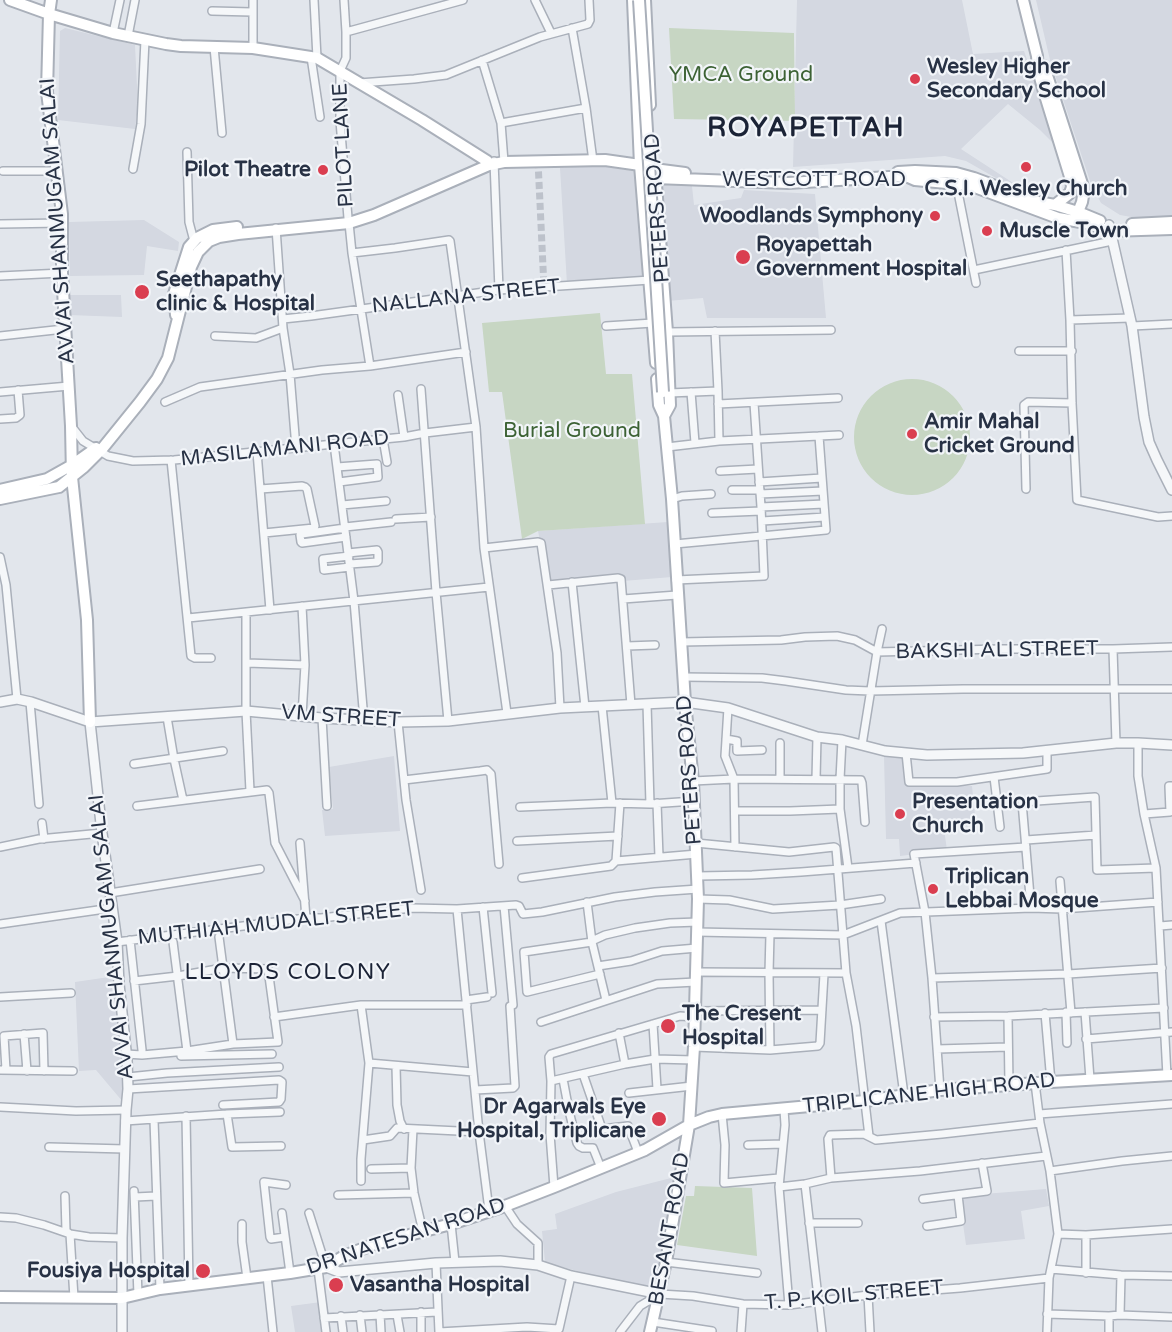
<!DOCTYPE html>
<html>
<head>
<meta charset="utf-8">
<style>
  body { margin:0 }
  canvas { display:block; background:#e2e6ec }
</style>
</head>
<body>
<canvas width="1172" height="1332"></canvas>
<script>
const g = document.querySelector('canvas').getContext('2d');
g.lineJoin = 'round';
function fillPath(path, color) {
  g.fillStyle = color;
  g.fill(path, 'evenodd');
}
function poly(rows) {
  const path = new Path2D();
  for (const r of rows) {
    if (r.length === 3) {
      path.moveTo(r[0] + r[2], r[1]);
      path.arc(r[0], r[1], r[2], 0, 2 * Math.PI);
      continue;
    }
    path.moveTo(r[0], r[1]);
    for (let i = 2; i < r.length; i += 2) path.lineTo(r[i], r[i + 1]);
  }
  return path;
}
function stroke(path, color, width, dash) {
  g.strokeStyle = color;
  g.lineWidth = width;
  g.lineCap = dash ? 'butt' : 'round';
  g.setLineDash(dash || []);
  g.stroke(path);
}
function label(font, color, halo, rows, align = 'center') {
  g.font = font + ' "Varela Round",sans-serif';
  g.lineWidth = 4.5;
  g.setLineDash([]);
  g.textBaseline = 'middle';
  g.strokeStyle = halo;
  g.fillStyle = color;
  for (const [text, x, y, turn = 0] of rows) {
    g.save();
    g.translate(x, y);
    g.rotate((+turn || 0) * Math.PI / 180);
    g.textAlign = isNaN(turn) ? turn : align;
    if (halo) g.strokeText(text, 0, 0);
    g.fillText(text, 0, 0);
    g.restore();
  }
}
fillPath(poly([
  [797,0,962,0,973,54,1024,51,1059,149,1040,130,1008,104,961,149,1027,192,1024,194,966,161,945,156,793,167],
  [1036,0,1172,0,1172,218,1137,218,1120,215,1101,203,1091,184,1050,60],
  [65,28,135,45,138,107,135,129,58,120,60,31],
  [596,165,639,172,646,280,567,284,560,168],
  [674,183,692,186,694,205,741,198,744,190,815,194,826,318,707,318,703,298,667,301,660,190,664,184],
  [144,220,179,242,178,251,147,246,144,275,70,276,69,222],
  [69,295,121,295,122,317,69,315],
  [668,522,672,577,549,587,538,531],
  [394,756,400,831,325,836,322,810,333,809,329,767],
  [884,756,904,757,907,786,972,786,976,825,944,829,947,850,900,856,899,839,886,839],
  [116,976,123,1102,96,1070,79,1071,75,982],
  [675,1177,656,1293,545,1262,542,1231,557,1229,555,1214,616,1192],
  [1046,1189,1049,1206,1021,1211,1025,1239,966,1245,959,1196],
  [321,1302,323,1332,295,1332,291,1306]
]), '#d4d8e1');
fillPath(poly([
  [669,28,794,33,795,121,674,119],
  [600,313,606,374,632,374,645,524,538,531,522,539,502,392,489,392,482,323],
  [912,437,58],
  [695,1186,752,1188,757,1256,677,1245,686,1196,694,1196]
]), '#c7d6c3');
stroke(poly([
  [538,161,544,288]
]), '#bdc2cb', 7, [7, 3.5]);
const minor = poly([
  [253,0,253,48],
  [314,0,317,58],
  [344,0,346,32,346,58,340,71,340,121,348,218],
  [535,0,551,33],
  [212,11,252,12],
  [572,28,586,108,593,161],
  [346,32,463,0],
  [113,33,120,0],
  [128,36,135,0],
  [214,47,222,133],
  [311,57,320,117],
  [482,60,501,123,504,162],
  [359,83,414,79,446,75,540,37,588,24,590,20,589,0],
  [501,123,586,108],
  [187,152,189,222,194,241],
  [494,161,499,290],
  [133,169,141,124,145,40],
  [3,171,56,171],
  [956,182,976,283],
  [349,223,352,253,370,366],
  [0,224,62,223],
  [276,228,283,328,290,374,296,448],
  [1066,250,1070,320,1072,403,1077,500,1158,517,1172,516],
  [352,253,395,248,449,240,450,241,476,427,484,548,507,713],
  [974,270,1112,241],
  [0,276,62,273],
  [283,319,311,316,499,290,650,280],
  [1070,320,1130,318],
  [606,326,653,323],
  [1132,326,1172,324],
  [715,331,718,391,719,441],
  [667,332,831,330],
  [0,336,64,329],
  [215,336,256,338,283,328],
  [1019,351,1072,351],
  [421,389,436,592,448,721],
  [0,392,69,386],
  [691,392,695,443],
  [669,393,718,391],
  [398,395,404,437],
  [165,402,200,387,322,370,370,366,466,352],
  [718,404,838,398],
  [0,419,16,418,20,415,18,390],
  [72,427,83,441,108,456,133,461,174,460,404,437,425,433,476,427],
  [383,439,387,462],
  [334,444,354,601,364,720],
  [667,447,719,441,839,435],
  [257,452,270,610],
  [171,460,191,656,195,658,211,658],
  [337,467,377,464,378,477,339,482],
  [720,471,758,469],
  [759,482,822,478],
  [260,489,302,486,305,487,307,489,315,526,314,528,264,533],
  [1026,489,1024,405,1028,402,1072,403],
  [732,490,760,490],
  [760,494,823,491],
  [672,499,682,496,711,494],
  [342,505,386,501],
  [761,507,824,504],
  [712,513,761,511],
  [396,519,431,517],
  [762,521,825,517],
  [345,527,391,522],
  [345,528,302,534,300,535,301,542,302,543,346,537],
  [675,544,826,530,819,436],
  [484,548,538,542,541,543,557,653,560,708],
  [348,553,377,550,378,552,378,561,377,562,350,564],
  [349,556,323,559,324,570,350,567],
  [0,557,6,585,17,699],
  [676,580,764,576,761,507,754,403],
  [572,582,585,707],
  [548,585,618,578,621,579,631,705],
  [623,599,677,595],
  [302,606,305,665,302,716],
  [246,612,246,711,250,791],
  [188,618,489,587],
  [681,642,781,640,805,637,837,636,855,640,877,652,1000,649,1113,649,1172,647],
  [627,646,655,645],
  [1113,649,1116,743],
  [247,663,305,665],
  [683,677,762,678,786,681,846,690,870,691,963,689,1172,689],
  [30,702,39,804],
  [647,704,650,804],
  [602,706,612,803],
  [728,708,725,756,734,779,735,847],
  [167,717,174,759,183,800],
  [322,718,327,806],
  [398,722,406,800,421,890],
  [726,739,737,741,737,751,762,750],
  [842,740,840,779,840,809,848,868],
  [780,743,780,779],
  [1138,743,1138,776,1144,814,1156,868,1167,1076],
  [862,745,877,652,882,629],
  [906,753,909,782,957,782,1047,769,1047,750],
  [134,764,223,751],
  [994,777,1000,827],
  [816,779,817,737],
  [404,780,480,771,487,770,491,774,499,864],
  [693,781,734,779,861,780,862,783,865,822],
  [657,803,659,857],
  [137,806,267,790,269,793,275,843,305,901],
  [520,807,612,803,650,804,694,801],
  [735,811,790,811,840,809],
  [1144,814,1170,812,1169,786,1172,786],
  [42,823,44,839],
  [1026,840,1096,835],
  [517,841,618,836],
  [300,843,306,918],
  [696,843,789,852,834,847,836,848,846,973,856,1026,869,1136],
  [0,847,39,839,102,833],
  [616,861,620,803],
  [698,876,752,875,801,872,916,863],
  [522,878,611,866,616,861,697,854],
  [1060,881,1071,1013],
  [110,893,260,869],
  [698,899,729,900,773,909,840,905,881,899],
  [587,902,592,942,606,1000],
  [483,907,492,993],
  [1031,908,1022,802,1095,797,1097,870,1156,868],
  [457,909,479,1132,489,1210],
  [881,921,904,1095],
  [0,924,112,908],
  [1160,926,1172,925],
  [697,932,843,935,900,913,1031,908,1062,909,1158,902],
  [219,937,233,1044],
  [130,940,142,1050],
  [117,942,306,918,321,918,412,908,457,909,516,905,519,906,523,914,542,912,615,897,655,892,698,889],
  [173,942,187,1051],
  [598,966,631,961,662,951,697,948],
  [696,972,846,973],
  [600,974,527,992,524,952,592,942,594,940,605,935,635,928,670,923,698,922],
  [932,978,1068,974,1162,968],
  [0,997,71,993],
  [466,1000,487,997],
  [695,1011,822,1010],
  [1066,1012,1067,1043],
  [1085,1012,1090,1079],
  [1045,1013,1051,1082],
  [1008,1016,1009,1085],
  [274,1017,361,1005,467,1005],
  [934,1017,1008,1016,1164,1008],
  [541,1022,657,984,696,982],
  [653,1024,657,1089],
  [619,1033,625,1064],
  [24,1034,27,1071],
  [1086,1039,1172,1032],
  [694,1047,770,1050,818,1046,820,1043,824,974],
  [937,1049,1008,1047],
  [770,1050,769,973,770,934],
  [126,1054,142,1055,187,1051,233,1044,278,1042,268,969,223,968,178,976,134,981],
  [181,1056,272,1054],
  [369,1063,473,1072],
  [396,1066,397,1105,400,1121,404,1129],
  [0,1070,73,1071],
  [6,1070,4,1036,43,1033,44,1071],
  [583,1074,602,1129,628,1126,638,1152],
  [128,1077,167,1073,279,1067],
  [563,1079,569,1111,577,1143,579,1146,583,1148,593,1148,601,1168],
  [551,1081,625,1064,655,1059,694,1060],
  [1035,1083,1040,1123,1050,1171,1058,1234,1049,1278,1047,1332],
  [128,1089,279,1080,282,1082,281,1099,279,1102,223,1105],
  [475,1090,513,1088,515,1086,510,1006,513,1005,504,906],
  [940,1090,932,978,925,912,914,854,1026,847],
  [629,1093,692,1086],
  [0,1107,76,1111,126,1110],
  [784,1109,785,1125,779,1187,789,1305],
  [227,1114,232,1147,281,1146],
  [722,1114,725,1145,724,1183,779,1178],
  [1039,1114,1172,1104],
  [186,1116,189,1285],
  [154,1120,160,1289],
  [125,1121,227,1114,280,1112],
  [363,1140,390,1136,397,1128,479,1132],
  [748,1145,783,1144],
  [49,1147,125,1149],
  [411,1168,413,1129],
  [371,1169,411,1168,414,1193,423,1232],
  [1050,1171,1122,1161,1172,1156],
  [831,1178,828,1139,830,1135,864,1134,876,1140,942,1134,1040,1123],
  [361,1181,361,1159,369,1063,361,1005],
  [805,1184,822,1332],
  [554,1187,550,1134,551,1081,549,1057,551,1054,680,1016,694,1017],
  [779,1187,805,1184,831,1178,920,1171,1046,1156],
  [134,1191,138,1295],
  [338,1195,414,1193],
  [65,1196,66,1231,70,1234,74,1298],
  [135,1197,156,1196],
  [923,1199,987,1191,982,1163],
  [505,1206,517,1224,538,1243,538,1265],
  [282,1213,290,1273],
  [309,1213,326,1267],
  [0,1217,16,1218,44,1225,70,1234,89,1237,122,1238],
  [809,1223,858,1223],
  [242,1224,242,1242,247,1278],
  [451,1224,455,1262],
  [927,1226,961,1221,958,1195],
  [1058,1234,1086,1235,1172,1229],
  [1086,1235,1086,1273],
  [285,1237,271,1239,270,1237,264,1182,286,1185],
  [666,1262,757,1273],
  [436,1263,439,1332],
  [318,1269,326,1332],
  [1051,1269,1121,1275,1172,1276],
  [267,1276,273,1332],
  [868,1295,870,1332],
  [421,1312,421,1332],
  [380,1314,381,1332],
  [1047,1314,1109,1316,1120,1315,1172,1317],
  [360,1315,362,1332],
  [397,1315,400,1332],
  [1120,1315,1121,1275],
  [341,1316,343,1332],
  [324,1318,437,1312],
  [653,1322,712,1331],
  [439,1332,527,1327,559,1329,571,1276],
  [620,1332,640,1306,660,1294,693,1296,743,1304,789,1305,868,1295,960,1288,1049,1278],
  [741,1332,743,1304],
  [1109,1332,1109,1316]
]);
const tertiary = poly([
  [1109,225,1132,326,1144,417,1149,442,1157,460,1172,490],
  [0,702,17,699,31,702,90,722,246,711,322,718,398,722,448,721,560,708,685,702,728,708,817,737,842,740,885,751,927,755,1023,753,1116,743,1138,743,1172,745],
  [90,722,102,833,117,942,119,984,127,1060,128,1089,126,1110,122,1238,122,1332],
  [326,1267,339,1272,436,1263,500,1261,538,1265,571,1276,660,1294]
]);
const secondary = poly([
  [10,0,49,14,113,33,166,44,181,46,253,48,317,58,422,120,487,161,489,165],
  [51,0,49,14,47,92,62,214,62,273,71,426,72,477,87,620,90,722],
  [633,0,640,165,656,363],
  [645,0,650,105],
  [1023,0,1037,56,1038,70,1044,92,1071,180,1072,187,1070,193,1055,205],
  [1044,66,1084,190,1082,202,1076,217],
  [647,162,654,169,685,173],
  [655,171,667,332,670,405,664,416],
  [898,172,915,171,956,173,974,178,1038,202,1055,205,1078,212,1100,221],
  [1132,224,1172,222],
  [176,315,174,294,189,247,197,238,213,230,237,227],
  [0,490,47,479,72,465,96,448],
  [0,499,59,487,84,467,102,449,140,402,157,379,168,358,191,267,198,252,209,241,219,237,238,234,349,223,374,215,489,165,504,162,605,160,640,165,655,178,788,183,906,176,915,180,957,184,972,186,1058,218,1086,223,1110,231,1172,229],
  [0,1297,122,1298,160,1289,290,1273,326,1267,344,1256,375,1244,451,1224,505,1206,554,1187,645,1150,689,1125,709,1117,722,1114,865,1101,940,1090,1051,1082,1172,1075],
  [650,1332,666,1262,689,1125,694,1047,698,899,693,781,685,702,672,499,664,416,659,405,657,379]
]);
stroke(minor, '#aab0ba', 10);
stroke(tertiary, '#aab0ba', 12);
stroke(secondary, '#aab0ba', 14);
stroke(minor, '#f5f7f9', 7);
stroke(tertiary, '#f5f7f9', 9);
stroke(secondary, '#fff', 10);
const secondaryBridge = poly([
  [639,0,663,392]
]);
stroke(secondaryBridge, '#aab0ba', 14, []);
stroke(secondaryBridge, '#fff', 10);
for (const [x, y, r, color] of [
  [915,79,6,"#da3e50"],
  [1026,167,6,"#da3e50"],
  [323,170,6,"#da3e50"],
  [935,216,6,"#da3e50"],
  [987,231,6,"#da3e50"],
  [743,257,8,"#da3e50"],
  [142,292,8,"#da3e50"],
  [912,434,6,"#da3e50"],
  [900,814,6,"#da3e50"],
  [933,889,6,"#da3e50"],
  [668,1026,8,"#da3e50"],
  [659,1119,8,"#da3e50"],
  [203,1271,8,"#da3e50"],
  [336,1285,8,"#da3e50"]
]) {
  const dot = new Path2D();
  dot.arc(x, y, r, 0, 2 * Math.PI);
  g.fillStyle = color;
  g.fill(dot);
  stroke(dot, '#f2f5f9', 2);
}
label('bold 21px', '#283245', '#f2f5f9', [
  ["Wesley Higher",927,67],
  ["Secondary School",927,91],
  ["Pilot Theatre",311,170,"right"],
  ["C.S.I. Wesley Church",1026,189,"center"],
  ["Woodlands Symphony",923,216,"right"],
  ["Muscle Town",999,231],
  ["Royapettah",756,245],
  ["Government Hospital",756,269],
  ["Seethapathy",156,280],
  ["clinic & Hospital",156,304],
  ["Amir Mahal",924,422],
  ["Cricket Ground",924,446],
  ["Presentation",912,802],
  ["Church",912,826],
  ["Triplican",945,877],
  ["Lebbai Mosque",945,901],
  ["The Cresent",682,1014],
  ["Hospital",682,1038],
  ["Dr Agarwals Eye",646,1107,"right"],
  ["Hospital, Triplicane",646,1131,"right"],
  ["Fousiya Hospital",190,1271,"right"],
  ["Vasantha Hospital",350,1285]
], 'left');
label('21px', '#3c6234', '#f2f5f9', [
  ["YMCA Ground",741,75],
  ["Burial Ground",572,431]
]);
label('21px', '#283245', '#f2f5f9', [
  ["PILOT LANE",344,145,-93],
  ["WESTCOTT ROAD",814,180],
  ["PETERS ROAD",658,208,-94],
  ["AVVAI SHANMUGAM SALAI",58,221,-94],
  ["NALLANA STREET",466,297,-6],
  ["MASILAMANI ROAD",285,449,-6],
  ["BAKSHI ALI STREET",997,651,-1],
  ["VM STREET",341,717,4],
  ["PETERS ROAD",690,770,-94],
  ["MUTHIAH MUDALI STREET",276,924,-6],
  ["AVVAI SHANMUGAM SALAI",112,937,-96],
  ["TRIPLICANE HIGH ROAD",929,1094,-6],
  ["BESANT ROAD",670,1229,-80],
  ["DR NATESAN ROAD",406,1237,-18],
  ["T. P. KOIL STREET",854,1296,-5]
]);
g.letterSpacing = '1.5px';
label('22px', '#1b2336', '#f2f5f9', [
  ["LLOYDS COLONY",288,973]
]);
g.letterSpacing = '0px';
g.letterSpacing = '1.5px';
label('bold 27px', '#1b2336', '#f2f5f9', [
  ["ROYAPETTAH",806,129]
]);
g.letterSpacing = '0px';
</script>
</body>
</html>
